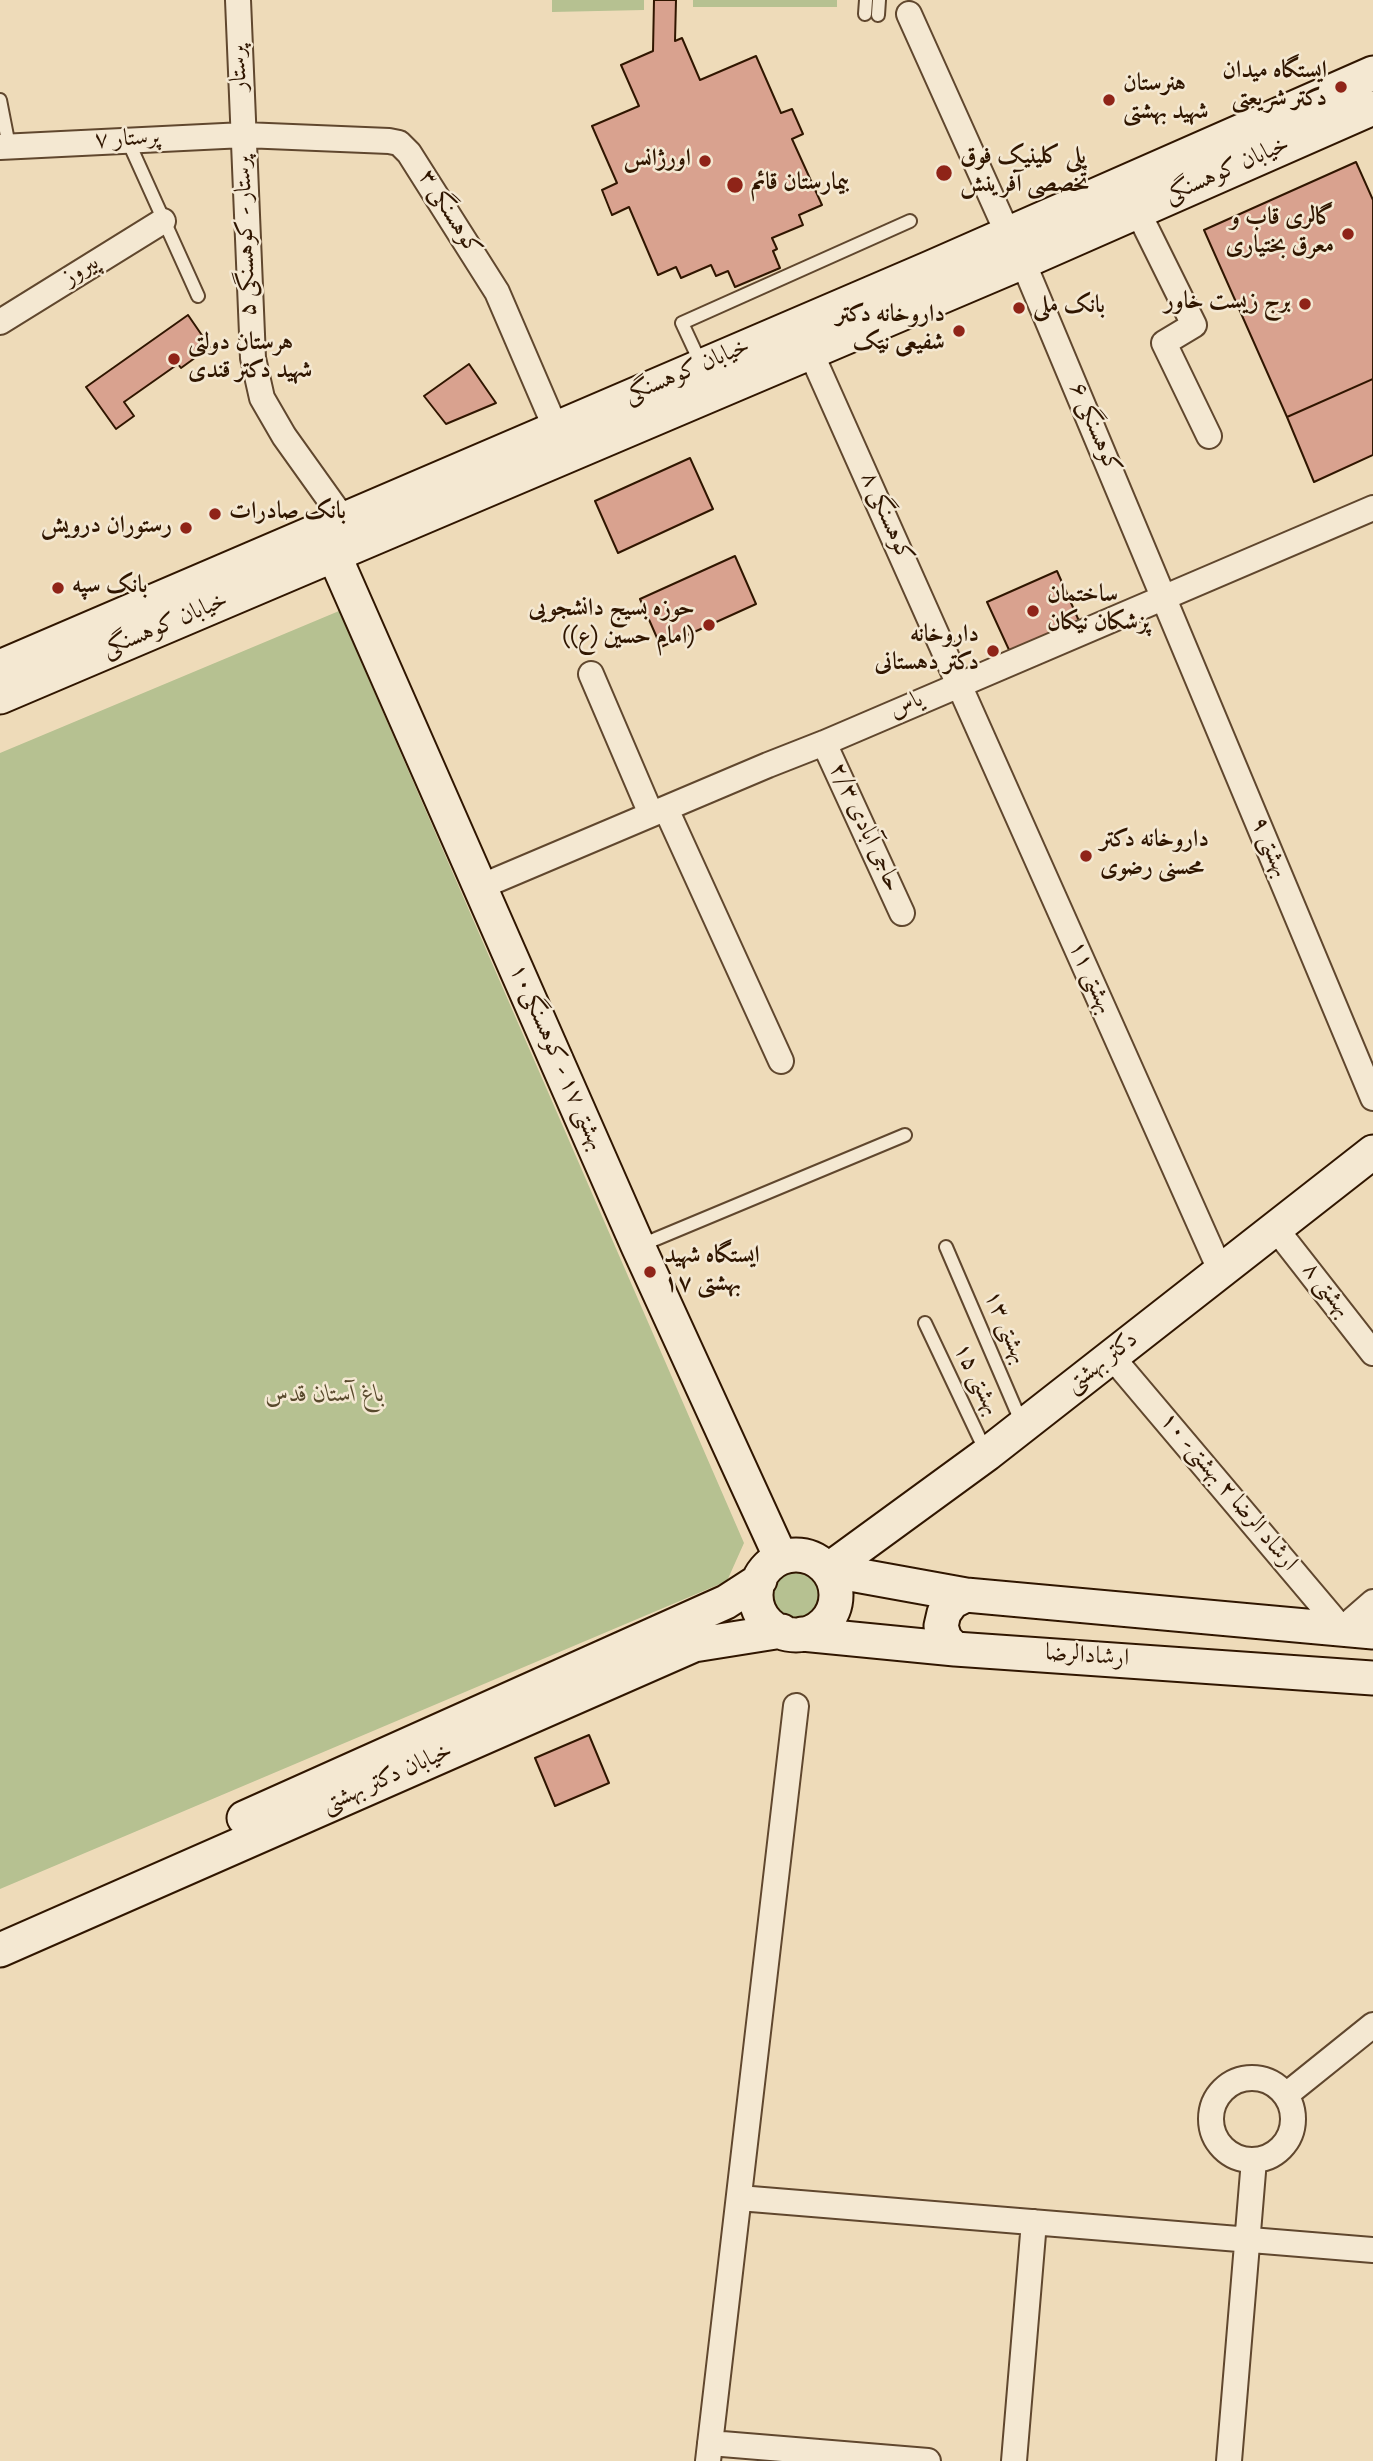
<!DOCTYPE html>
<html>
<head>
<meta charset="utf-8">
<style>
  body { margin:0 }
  canvas { display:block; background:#eedbb9 }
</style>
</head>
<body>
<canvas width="1373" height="2461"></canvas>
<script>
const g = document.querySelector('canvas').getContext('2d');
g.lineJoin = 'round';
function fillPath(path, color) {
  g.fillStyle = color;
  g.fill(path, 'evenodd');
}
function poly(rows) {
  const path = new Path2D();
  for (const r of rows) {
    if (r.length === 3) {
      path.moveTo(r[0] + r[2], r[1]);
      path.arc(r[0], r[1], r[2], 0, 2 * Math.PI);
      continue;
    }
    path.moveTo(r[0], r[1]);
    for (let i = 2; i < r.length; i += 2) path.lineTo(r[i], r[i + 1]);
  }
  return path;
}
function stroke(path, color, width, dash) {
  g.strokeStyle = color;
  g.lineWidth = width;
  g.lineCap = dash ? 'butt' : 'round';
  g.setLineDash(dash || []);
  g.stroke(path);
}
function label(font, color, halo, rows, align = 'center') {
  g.font = font + ' "Sorts Mill Goudy",Amiri,serif';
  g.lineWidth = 5;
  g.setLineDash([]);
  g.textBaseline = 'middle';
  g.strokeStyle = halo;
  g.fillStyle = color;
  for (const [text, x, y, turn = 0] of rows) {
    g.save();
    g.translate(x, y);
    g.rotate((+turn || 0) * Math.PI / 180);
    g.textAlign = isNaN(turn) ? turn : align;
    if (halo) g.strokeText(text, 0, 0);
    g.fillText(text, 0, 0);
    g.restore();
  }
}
fillPath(poly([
  [552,0,644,0,644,10,552,12],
  [693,0,837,0,837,7,693,7],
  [339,611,744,1543,727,1581,0,1889,0,753],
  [797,1595,26]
]), '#b6c191');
const building = poly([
  [654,0,676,0,675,41,682,38,700,80,756,56,781,113,792,109,803,134,792,139,822,205,799,215,803,225,772,238,777,249,773,251,780,268,735,287,728,271,716,276,711,265,681,278,676,267,658,275,629,207,612,215,602,190,617,183,592,126,639,106,621,65,653,51,654,0],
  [1356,162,1373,200,1373,379,1287,417,1204,230,1356,162],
  [188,315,210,347,181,368,178,364,124,402,134,416,116,429,86,387,188,315],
  [469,364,496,403,446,424,424,396,469,364],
  [1373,379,1373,455,1314,482,1287,417,1373,379],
  [690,458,713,509,618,553,595,501,690,458],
  [735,556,756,604,661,647,640,599,735,556],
  [1057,571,1079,621,1010,652,987,602,1057,571],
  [589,1735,609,1783,555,1806,535,1758,589,1735]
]);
fillPath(building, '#d9a28f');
stroke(building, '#301600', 2);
const lane = poly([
  [865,14,866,0],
  [878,15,879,0],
  [0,100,9,146],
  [128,141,198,296],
  [702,366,682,323,910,221],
  [639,1246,905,1135],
  [946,1247,1023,1426],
  [925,1323,987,1454]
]);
const street = poly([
  [238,0,253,358,262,398,284,436,344,520],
  [909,14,1008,234],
  [0,147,244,135,389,141,399,143,409,153,497,292,556,429],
  [1138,212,1194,325,1164,343,1209,436],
  [1023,262,1373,1098],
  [0,322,163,221],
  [811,353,1221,1272],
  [591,674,651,814],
  [824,743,902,913],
  [666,809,781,1061],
  [480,887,768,765,824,743,1373,508],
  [1276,1229,1373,1353],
  [1112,1357,1342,1629,1373,1602],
  [1252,2119,41],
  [1286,2095,1373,2025],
  [739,2198,1373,2250],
  [710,2443,928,2461],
  [708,2461,796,1706],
  [1014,2461,1034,2222],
  [1229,2461,1254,2160]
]);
const secondary = poly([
  [334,555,638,1246,781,1558],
  [0,667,930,268,1373,73],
  [0,697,1023,262,1373,108],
  [796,1595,40],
  [828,1570,987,1454,1373,1152],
  [828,1570,966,1595,1373,1632],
  [802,1634,955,1649,1373,1678],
  [955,1649,945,1639,941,1626,944,1613,952,1602,966,1595],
  [244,1818,726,1602,760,1580],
  [0,1950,694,1645,782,1631]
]);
stroke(lane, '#60472e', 16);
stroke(street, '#60472e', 28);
stroke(secondary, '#301600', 37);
stroke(lane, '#f4e8d2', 12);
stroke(street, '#f4e8d2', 24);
stroke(secondary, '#f4e8d2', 33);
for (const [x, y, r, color] of [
  [1341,87,7,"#8f2418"],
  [1109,100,7,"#8f2418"],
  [705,161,7,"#8f2418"],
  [944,173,9,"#8f2418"],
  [735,185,9,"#8f2418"],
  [1348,234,7,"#8f2418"],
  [1305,304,7,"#8f2418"],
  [1019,308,7,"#8f2418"],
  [959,331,7,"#8f2418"],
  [174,359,7,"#8f2418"],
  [215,514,7,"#8f2418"],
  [186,528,7,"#8f2418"],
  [58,588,7,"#8f2418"],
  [1033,611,7,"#8f2418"],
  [709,625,7,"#8f2418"],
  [993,651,7,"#8f2418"],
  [1086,856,7,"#8f2418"],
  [650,1272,7,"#8f2418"]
]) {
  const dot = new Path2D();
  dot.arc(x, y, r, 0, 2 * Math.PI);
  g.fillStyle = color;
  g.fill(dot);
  stroke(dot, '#f4e8d2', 2.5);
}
label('24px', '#301600', '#f4e8d2', [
  ["پرستار",241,68,-92],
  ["پرستار ۷",127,141,-3],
  ["خیابان کوهسنگی",1228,172,-24],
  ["کوهسنگی ۳",448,214,58],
  ["پرستار - کوهسنگی ۵",248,236,-92],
  ["پیروز",82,272,-32],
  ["خیابان کوهسنگی",688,373,-23],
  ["کوهسنگی ۶",1093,429,67],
  ["کوهسنگی ۸",885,518,66],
  ["خیابان کوهسنگی",166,627,-23],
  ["یاس",907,707,-24],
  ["حاجی آبادی ۲/۳",863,828,65],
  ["بهشتی ۹",1268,848,67],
  ["بهشتی ۱۱",1089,978,66],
  ["بهشتی ۱۷ - کوهسنگی۱۰",555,1058,66],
  ["بهشتی ۸",1325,1291,52],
  ["بهشتی ۱۳",1004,1328,67],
  ["دکتر بهشتی",1103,1364,-38],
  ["بهشتی ۱۵",975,1380,64],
  ["ارشاد الرضا ۲ بهشتی- ۱۰",1227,1493,50],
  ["ارشادالرضا",1087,1658,4],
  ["خیابان دکتر بهشتی",388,1780,-24]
]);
label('bold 24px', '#301600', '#f4e8d2', [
  ["ایستگاه میدان",1327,73,"right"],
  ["دکتر شریعتی",1327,101,"right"],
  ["هنرستان",1123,86],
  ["شهید بهشتی",1123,114],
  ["پلی کلینیک فوق",960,159],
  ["تخصصی آفرینش",960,187],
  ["اورژانس",691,161,"right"],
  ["بیمارستان قائم",751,185],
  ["گالری قاب و",1334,220,"right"],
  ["معرق بختیاری",1334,248,"right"],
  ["برج زیست خاور",1291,304,"right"],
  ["بانک ملی",1033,308],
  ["داروخانه دکتر",945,317,"right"],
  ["شفیعی نیک",945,345,"right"],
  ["هرستان دولتی",188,345],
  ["شهید دکتر قندی",188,373],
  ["بانک صادرات",229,514],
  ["رستوران درویش",172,528,"right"],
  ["بانک سپه",72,588],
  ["ساختمان",1047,597],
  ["پزشکان نیکان",1047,625],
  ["حوزه بسیج دانشجویی",695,611,"right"],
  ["(امام حسین (ع))",695,639,"right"],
  ["داروخانه",979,637,"right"],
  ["دکتر دهستانی",979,665,"right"],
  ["داروخانه دکتر",1100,842],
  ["محسنی رضوی",1100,870],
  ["ایستگاه شهید",664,1258],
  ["بهشتی ۱۷",664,1286]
], 'left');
label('italic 24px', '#58492c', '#f4e8d2', [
  ["باغ آستان قدس",325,1397]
]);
</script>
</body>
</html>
